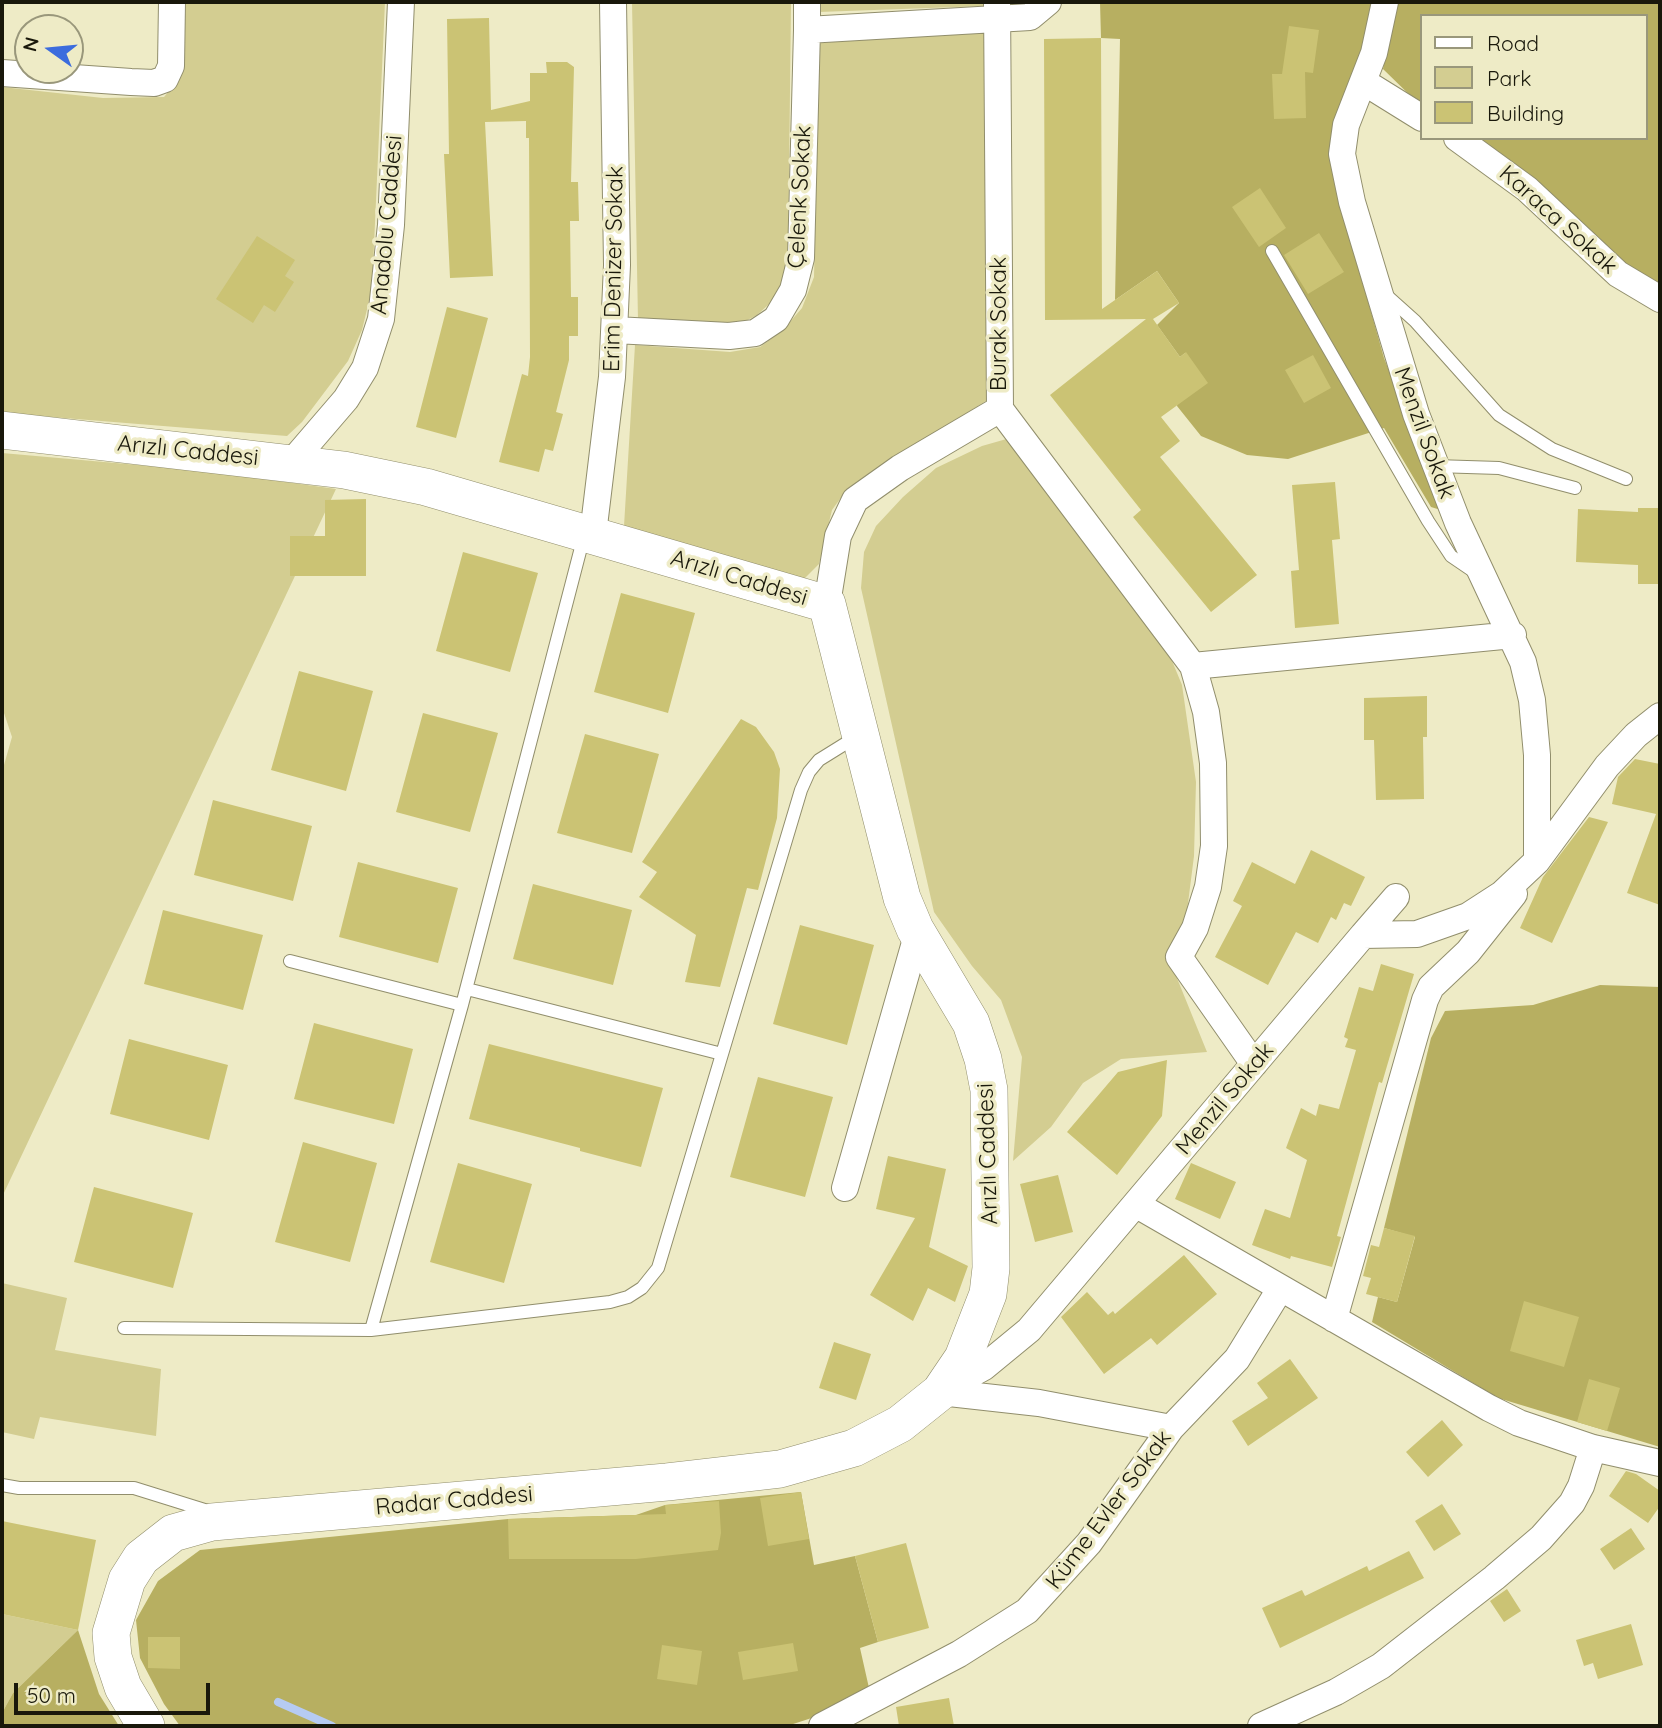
<!DOCTYPE html>
<html>
<head>
<meta charset="utf-8">
<style>
  body { margin:0 }
  #map { position:relative; width:1662px; height:1728px; overflow:hidden; background:#eeebc6; font-family:Quicksand,sans-serif }
  canvas { display:block }
  .frame { position:absolute; inset:0; border:4px solid #19180b; pointer-events:none }
  .legend { position:absolute; left:1420px; top:14px; width:228px; height:126px; box-sizing:border-box; background:#eeebc6; border:2px solid #99977b; margin:0; padding:9px 12px; list-style:none; font-size:21px; color:#19180b }
  .legend li { display:flex; align-items:center; gap:14px; height:35px }
  .legend b { width:35px; border:2px solid #99977b }
  .north { position:absolute; left:14px; top:14px; width:70px; height:70px; box-sizing:border-box; background:#eeebc6; border:2px solid #99977b; border-radius:50%; rotate:285deg; font-size:19px; font-weight:700; line-height:28px; text-align:center; color:#19180b }
  .north::after { content:''; display:block; margin:auto; width:24px; height:32px; background:#3c6cdd; clip-path:polygon(50% 0,100% 100%,50% 72%,0 100%) }
  .scale { position:absolute; left:14px; top:1683px; width:196px; height:32px; box-sizing:border-box; border:4px solid #19180b; border-top:0; padding-left:9px; font-size:21px; line-height:24px; white-space:nowrap; color:#19180b; -webkit-text-stroke:5px #eeebc6; paint-order:stroke }
</style>
</head>
<body>
<div id="map">
<canvas width="1662" height="1728"></canvas>
<div class="frame"></div>
<ul class="legend">
<li><b style="height:9px;background:#fff"></b>Road</li>
<li><b style="height:19px;background:#d3cd91"></b>Park</li>
<li><b style="height:19px;background:#cbc374"></b>Building</li>
</ul>
<div class="north">N</div>
<div class="scale">50 m</div>
</div>
<script>
const g = document.querySelector('canvas').getContext('2d');
g.lineJoin = 'round';
function fillPath(path, color) {
  g.fillStyle = color;
  g.fill(path, 'evenodd');
}
function poly(rows) {
  const path = new Path2D();
  for (const r of rows) {
    path.moveTo(r[0], r[1]);
    for (let i = 2; i < r.length; i += 2) path.lineTo(r[i], r[i + 1]);
  }
  return path;
}
function stroke(path, color, width, dash) {
  g.strokeStyle = color;
  g.lineWidth = width;
  g.lineCap = dash ? 'butt' : 'round';
  g.setLineDash(dash || []);
  g.stroke(path);
}
function label(font, color, halo, rows, align = 'center') {
  g.font = font + ' Quicksand,sans-serif';
  g.lineWidth = 7;
  g.setLineDash([]);
  g.textBaseline = 'middle';
  g.strokeStyle = halo;
  g.fillStyle = color;
  for (const [text, x, y, turn = 0] of rows) {
    g.save();
    g.translate(x, y);
    g.rotate((+turn || 0) * Math.PI / 180);
    g.textAlign = isNaN(turn) ? turn : align;
    if (halo) g.strokeText(text, 0, 0);
    g.fillText(text, 0, 0);
    g.restore();
  }
}
fillPath(poly([
  [186,2,385,2,372,289,362,330,348,361,302,422,287,436,2,413,2,87,103,98,164,97,174,85,182,61],
  [632,2,791,2,788,268,777,297,757,315,738,325,638,320],
  [819,2,984,2,984,6,819,12],
  [987,31,989,399,848,488,832,510,819,564,803,580,624,526,635,345,730,352,760,347,782,331,802,308,814,277,819,43],
  [1010,438,1170,656,1182,685,1196,782,1194,856,1187,911,1170,961,1207,1052,1121,1059,1083,1083,1051,1127,1013,1161,1022,1057,1001,1000,972,966,934,912,861,588,864,552,876,526,903,497,936,468,982,446],
  [2,453,206,471,336,489,2,1197,2,772,12,737,2,707],
  [2,1283,67,1298,55,1350,161,1369,156,1436,40,1417,34,1439,2,1432],
  [2,1614,78,1630,13,1693,2,1713]
]), '#d3cd91');
fillPath(poly([
  [1100,2,1372,2,1364,41,1336,122,1335,184,1384,358,1444,511,1431,507,1384,428,1288,459,1247,455,1201,436,1177,406,1185,353,1180,357,1157,325,1179,303,1157,271,1115,300,1120,39,1101,38],
  [1395,2,1660,2,1660,284,1629,269,1476,138,1646,138,1646,16,1422,16,1422,107,1383,69],
  [1600,985,1660,987,1660,1447,1498,1398,1372,1322,1378,1297,1397,1302,1415,1237,1384,1228,1431,1038,1445,1011,1533,1005],
  [801,1492,814,1565,855,1556,878,1642,860,1648,869,1688,827,1713,787,1726,180,1726,164,1704,140,1658,136,1620,158,1581,200,1550,508,1519,636,1515,665,1505],
  [78,1630,99,1694,119,1726,2,1726,2,1713,13,1693]
]), '#b7af61');
stroke(poly([
  [278,1702,332,1726]
]), '#b6cbf2', 8);
fillPath(poly([
  [489,18,491,110,530,101,530,73,547,73,546,62,567,62,574,67,571,182,578,182,579,221,570,221,571,297,578,297,578,336,569,336,569,360,556,412,563,414,553,451,545,449,539,472,499,462,522,374,528,376,530,357,529,138,526,138,526,121,485,122,493,276,450,278,444,154,449,154,447,19],
  [1289,26,1319,30,1313,73,1305,72,1306,118,1274,119,1272,74,1282,74],
  [1101,38,1102,309,1157,271,1179,303,1153,319,1180,357,1186,352,1208,383,1161,417,1180,441,1160,457,1257,575,1211,612,1133,517,1141,510,1050,395,1146,319,1045,320,1044,39],
  [1260,188,1286,228,1259,247,1232,207],
  [1319,233,1344,272,1308,294,1284,255],
  [257,236,295,260,285,276,294,282,275,312,264,305,253,323,216,299],
  [447,307,488,318,456,438,416,427],
  [1313,355,1331,388,1304,403,1285,370],
  [1335,482,1340,539,1332,540,1339,624,1295,628,1291,571,1299,570,1292,485],
  [366,499,366,576,290,576,290,536,325,536,325,500],
  [1638,508,1660,508,1660,584,1638,584,1638,565,1576,562,1578,509,1638,512],
  [463,552,538,573,510,672,436,651],
  [621,593,695,613,668,713,594,692],
  [299,671,373,691,346,791,271,770],
  [1427,696,1427,737,1423,737,1424,799,1376,800,1374,740,1364,740,1364,698],
  [423,713,498,733,470,832,396,812],
  [741,719,756,727,774,752,780,769,777,818,758,890,747,888,720,987,685,982,696,935,639,897,657,872,642,862],
  [585,734,659,754,632,853,557,833],
  [1635,759,1660,764,1660,905,1627,893,1656,814,1612,804,1618,777],
  [213,800,312,826,293,901,194,875],
  [1589,817,1608,822,1552,943,1520,928,1543,877],
  [1311,850,1365,877,1351,906,1344,903,1336,920,1331,917,1318,943,1296,932,1268,985,1215,957,1242,906,1233,901,1252,862,1295,884],
  [358,862,458,888,438,963,339,937],
  [533,884,632,910,613,985,513,959],
  [163,910,263,935,243,1010,144,984],
  [800,925,874,945,847,1045,773,1024],
  [1381,964,1414,974,1382,1083,1379,1082,1337,1236,1341,1237,1332,1267,1291,1256,1290,1259,1252,1245,1265,1209,1290,1218,1307,1160,1286,1148,1301,1108,1316,1116,1319,1104,1339,1109,1356,1050,1345,1047,1348,1039,1344,1037,1359,987,1373,991],
  [314,1023,413,1049,394,1124,294,1099],
  [129,1039,228,1065,209,1140,110,1114],
  [489,1044,663,1088,641,1167,580,1151,580,1148,469,1119],
  [1167,1060,1162,1116,1117,1175,1067,1132,1118,1072],
  [758,1077,833,1097,805,1197,730,1177],
  [303,1142,377,1163,350,1262,275,1242],
  [888,1156,946,1169,929,1247,968,1266,955,1302,928,1288,913,1321,870,1295,915,1218,876,1209],
  [458,1163,532,1184,504,1283,430,1262],
  [1191,1163,1236,1182,1220,1219,1175,1199],
  [1058,1175,1073,1232,1035,1242,1020,1184],
  [94,1187,193,1213,173,1288,74,1262],
  [1384,1228,1415,1236,1397,1302,1366,1294,1371,1278,1363,1276,1371,1245,1379,1247],
  [1184,1255,1217,1294,1157,1345,1151,1338,1104,1374,1061,1317,1087,1292,1108,1315,1113,1311,1115,1314],
  [1524,1301,1579,1317,1564,1367,1510,1351],
  [834,1342,871,1354,856,1400,819,1388],
  [1290,1359,1318,1398,1248,1446,1232,1421,1268,1398,1257,1383],
  [1589,1379,1620,1388,1607,1431,1577,1422],
  [1442,1420,1463,1445,1428,1477,1406,1452],
  [1626,1471,1636,1474,1660,1491,1660,1506,1648,1523,1609,1496],
  [801,1492,809,1539,768,1546,760,1498],
  [719,1501,721,1533,718,1550,636,1559,509,1559,508,1519,666,1514,665,1505],
  [1442,1504,1461,1534,1434,1551,1415,1521],
  [2,1521,96,1540,78,1630,2,1614],
  [1631,1528,1645,1549,1614,1570,1600,1549],
  [906,1543,929,1628,878,1642,855,1556],
  [1409,1551,1424,1578,1280,1648,1262,1608,1302,1590,1305,1596,1367,1566,1369,1571],
  [1507,1589,1521,1611,1504,1622,1490,1601],
  [1631,1624,1643,1665,1598,1679,1593,1663,1584,1666,1576,1640],
  [148,1637,180,1637,180,1669,148,1668],
  [793,1643,798,1671,743,1680,738,1652],
  [662,1645,702,1651,697,1685,657,1679],
  [949,1698,954,1726,899,1726,896,1707]
]), '#cbc374');
const lane = poly([
  [1272,251,1428,521,1451,556,1476,573],
  [1386,295,1415,321,1499,415,1552,449,1626,479],
  [1435,466,1499,468,1575,488],
  [290,961,462,1005],
  [467,989,722,1054],
  [124,1328,371,1330,610,1302,628,1297,642,1288,658,1268,801,790,809,772,819,760,856,737],
  [371,1330,462,1005,584,536],
  [2,1485,19,1488,134,1488,211,1512]
]);
const street = poly([
  [807,2,807,30,1030,17,1048,2],
  [1385,2,1374,53,1346,125,1342,154,1352,202,1416,414,1458,523,1523,662,1532,700,1537,755,1537,861],
  [2,73,131,82,154,83,165,79,171,66,172,2],
  [1364,82,1422,118],
  [1457,138,1527,189,1618,274,1660,299],
  [615,330,729,336,755,333,776,319,793,290,801,258,807,30],
  [1000,409,1193,666,1206,712,1213,763,1214,846,1208,887,1195,928,1179,957,1254,1064],
  [291,463,346,399,365,368,381,319,391,225,401,2],
  [593,534,612,377,617,265,613,2],
  [827,604,838,536,855,500,900,468,1000,409,997,2],
  [1193,666,1513,635],
  [1363,935,1396,897],
  [845,1188,918,932],
  [1137,1205,1489,1408,1519,1423,1593,1448,1660,1463],
  [1334,1319,1425,1000,1431,987,1468,952,1514,894],
  [944,1389,984,1367,1029,1330,1363,935,1417,934,1468,916,1502,894,1537,861,1607,766,1636,735,1660,716],
  [940,1392,1039,1403,1171,1428],
  [822,1726,959,1654,1027,1611,1089,1543,1171,1428,1237,1359,1280,1289],
  [1261,1726,1336,1692,1381,1666,1494,1578,1541,1538,1572,1503,1581,1486,1593,1448]
]);
const secondary = poly([
  [2,430,344,470,426,487,827,604,902,898,915,929,971,1023,983,1059,989,1090,991,1268,988,1294,963,1358,940,1392,900,1424,854,1448,780,1469,667,1482,212,1522,173,1533,141,1558,127,1580,111,1633,113,1657,123,1687,146,1726]
]);
stroke(lane, '#918e6c', 14);
stroke(street, '#918e6c', 28);
stroke(secondary, '#918e6c', 38);
stroke(lane, '#fff', 12);
stroke(street, '#fff', 26);
stroke(secondary, '#fff', 37);
label('23px', '#19180b', '#eeebc6', [
  ["Çelenk Sokak",800,197,-87],
  ["Karaca Sokak",1558,220,42],
  ["Anadolu Caddesi",387,225,-85],
  ["Erim Denizer Sokak",614,269,-89],
  ["Burak Sokak",999,324,-90],
  ["Menzil Sokak",1424,433,70],
  ["Arızlı Caddesi",188,451,6],
  ["Arızlı Caddesi",739,578,17],
  ["Menzil Sokak",1225,1099,-50],
  ["Arızlı Caddesi",988,1154,-92],
  ["Radar Caddesi",454,1501,-5],
  ["Küme Evler Sokak",1109,1510,-53]
]);
</script>
</body>
</html>
